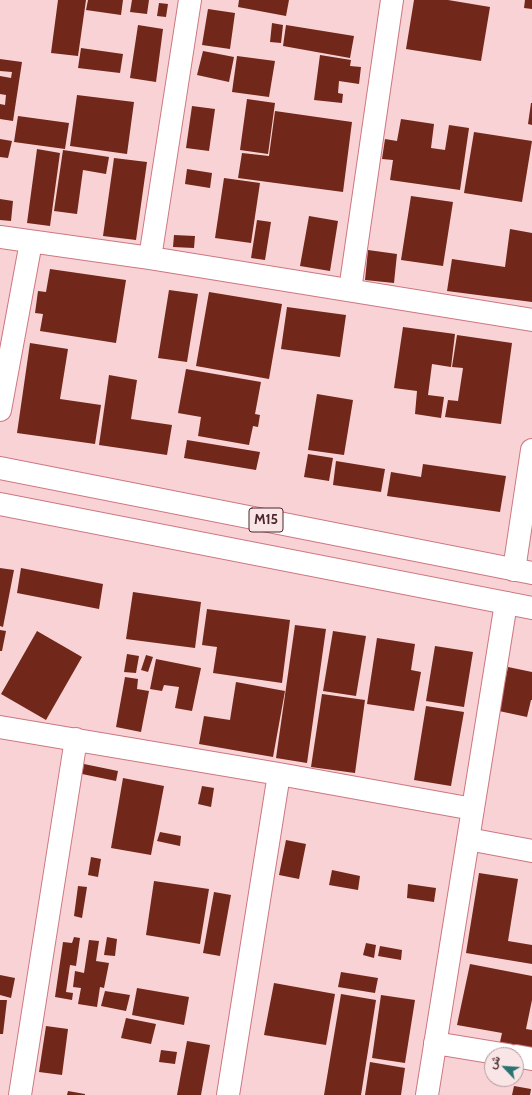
<!DOCTYPE html>
<html>
<head>
<meta charset="utf-8">
<style>
  body { margin:0 }
  #map { position:relative; width:532px; height:1095px; overflow:hidden; background:#f9d2d5; font-family:Cabin,Vazirmatn,sans-serif }
  canvas { display:block }
  .north { position:absolute; left:484px; top:1047px; width:40px; height:40px; box-sizing:border-box; background:#f9e5e6; border:1px solid #b3999b; border-radius:50%; rotate:295deg; font-size:11px; font-weight:700; line-height:16px; text-align:center; color:#4b272b }
  .north::after { content:''; display:block; margin:auto; width:14px; height:18px; background:#287371; clip-path:polygon(50% 0,100% 100%,50% 72%,0 100%) }
</style>
</head>
<body>
<div id="map">
<canvas width="532" height="1095"></canvas>
<div class="north">ش</div>
</div>
<script>
const g = document.querySelector('canvas').getContext('2d');
g.lineJoin = 'round';
function fillPath(path, color) {
  g.fillStyle = color;
  g.fill(path, 'evenodd');
}
function poly(rows) {
  const path = new Path2D();
  for (const r of rows) {
    path.moveTo(r[0], r[1]);
    for (let i = 2; i < r.length; i += 2) path.lineTo(r[i], r[i + 1]);
  }
  return path;
}
function stroke(path, color, width, dash) {
  g.strokeStyle = color;
  g.lineWidth = width;
  g.lineCap = dash ? 'butt' : 'round';
  g.setLineDash(dash || []);
  g.stroke(path);
}
function label(font, color, halo, rows, align = 'center') {
  g.font = font + ' Cabin,sans-serif';
  g.lineWidth = 4;
  g.setLineDash([]);
  g.textBaseline = 'middle';
  g.strokeStyle = halo;
  g.fillStyle = color;
  for (const [text, x, y, turn = 0] of rows) {
    g.save();
    g.translate(x, y);
    g.rotate((+turn || 0) * Math.PI / 180);
    g.textAlign = isNaN(turn) ? turn : align;
    if (halo) g.strokeText(text, 0, 0);
    g.fillText(text, 0, 0);
    g.restore();
  }
}
fillPath(poly([
  [58,0,86,0,78,56,51,53],
  [88,0,123,0,121,15,86,10],
  [132,0,149,0,147,14,130,12],
  [239,0,289,0,286,16,238,7],
  [414,0,448,0,490,7,481,61,406,49],
  [525,0,532,0,532,9,524,8],
  [159,3,168,4,166,17,157,16],
  [208,9,235,13,230,49,202,45],
  [272,23,283,25,281,43,270,42],
  [138,25,163,29,156,82,130,78],
  [286,25,354,36,350,58,283,46],
  [81,48,123,54,120,73,78,68],
  [203,51,234,57,229,82,197,75],
  [320,55,351,60,350,66,361,67,359,84,339,81,338,93,343,94,342,103,314,100],
  [237,56,275,61,269,97,232,92],
  [0,59,22,62,13,121,0,119,0,104,5,105,6,95,0,94,0,76,11,78,12,72,0,71],
  [77,95,134,102,127,154,70,146],
  [247,99,275,103,268,154,240,150],
  [531,103,532,103,532,125,528,124],
  [192,106,215,109,209,151,186,148],
  [275,111,352,122,343,192,238,178,242,153,269,156],
  [18,116,69,123,65,149,14,142],
  [401,119,434,124,431,148,445,150,449,125,469,128,460,190,390,180,393,160,382,159,385,139,397,141],
  [474,132,532,141,522,202,464,193],
  [0,139,12,141,8,158,0,157],
  [37,149,60,153,50,226,27,223],
  [63,150,109,157,106,174,83,170,77,214,54,211],
  [114,158,147,162,136,240,103,236],
  [187,169,212,173,210,188,185,184],
  [224,178,260,183,251,243,215,238],
  [411,196,453,202,443,266,401,260],
  [0,199,13,201,11,221,0,220],
  [309,216,338,221,330,271,300,266],
  [257,220,271,222,265,260,251,258],
  [510,229,532,233,532,302,447,291,452,259,505,267],
  [174,235,195,236,194,248,173,247],
  [368,250,397,254,394,283,365,280],
  [50,269,126,280,116,343,40,331,43,314,35,313,38,291,46,292],
  [169,290,198,294,187,362,158,358],
  [209,292,282,304,269,379,196,366],
  [287,307,346,315,340,357,281,349],
  [403,327,455,334,451,367,432,364,428,395,444,397,441,418,415,414,417,391,394,388],
  [457,335,512,343,501,424,445,417,448,400,458,401,463,368,452,367],
  [30,343,68,349,60,399,101,405,95,444,17,433],
  [186,369,261,382,255,414,260,415,258,427,253,426,249,445,198,436,201,417,178,413],
  [109,375,137,380,131,419,172,425,167,455,99,445],
  [317,394,353,400,344,455,308,450],
  [187,440,260,452,256,470,184,458],
  [308,454,333,458,329,481,304,477],
  [336,461,385,469,381,492,333,485],
  [423,464,506,476,500,512,387,496,391,472,421,477],
  [0,568,14,570,3,627,0,626],
  [21,568,103,584,99,609,17,593],
  [133,592,201,602,195,648,126,639],
  [207,609,290,620,282,683,213,673,217,647,202,645],
  [295,625,326,629,307,763,276,758],
  [0,630,6,631,2,651,0,651],
  [37,631,82,657,46,720,1,694],
  [333,631,366,636,356,696,323,691],
  [377,638,415,644,411,670,421,672,414,711,367,704],
  [435,646,473,652,464,707,426,701],
  [127,654,139,656,136,673,124,672],
  [146,655,153,657,148,672,141,670],
  [156,659,201,668,192,711,175,708,179,687,164,685,162,691,150,689],
  [508,667,532,672,532,700,531,700,527,717,499,711],
  [125,677,138,679,137,689,149,691,141,732,116,727],
  [236,682,285,691,273,757,199,744,204,716,230,720],
  [322,694,365,700,355,773,311,767],
  [426,706,464,712,451,786,414,780],
  [84,764,118,771,116,781,82,774],
  [123,778,164,786,151,855,111,848],
  [202,786,214,788,211,807,198,804],
  [160,832,181,836,180,846,157,841],
  [286,840,306,844,299,879,279,875],
  [91,857,101,859,98,877,88,875],
  [332,870,360,876,358,890,329,885],
  [479,873,518,879,508,941,532,945,532,964,466,953],
  [154,881,209,889,200,944,146,935],
  [408,884,436,888,434,902,407,898],
  [78,886,87,887,82,918,74,916],
  [214,892,231,895,220,956,203,953],
  [74,937,80,938,76,966,70,965,66,992,73,993,72,1000,55,997,63,942,72,943],
  [107,937,117,939,115,956,104,955],
  [89,940,99,941,96,961,109,963,104,988,100,987,97,1007,78,1004,81,988,73,987,75,971,84,973],
  [366,943,376,945,374,958,363,955],
  [380,946,402,950,401,960,378,956],
  [470,964,532,976,532,1000,526,1029,532,1030,532,1048,500,1042,502,1033,457,1025],
  [341,972,378,978,375,993,338,987],
  [0,975,15,978,11,998,0,995],
  [274,983,335,994,326,1045,264,1035],
  [137,988,189,997,184,1025,132,1015],
  [105,991,130,995,126,1011,101,1006],
  [341,994,376,1000,361,1095,324,1095],
  [381,995,415,1000,405,1063,372,1058],
  [0,1000,7,1000,3,1034,0,1034],
  [126,1018,156,1024,151,1044,121,1038],
  [46,1026,68,1029,62,1075,39,1072],
  [187,1041,210,1045,201,1095,177,1095],
  [161,1050,177,1052,175,1064,159,1062],
  [370,1062,405,1068,401,1095,365,1095],
  [514,1086,531,1089,530,1095,512,1095],
  [68,1091,85,1094,85,1095,67,1095]
]), '#712719');
const minor = poly([
  [0,237,150,258,532,320],
  [150,258,190,0],
  [350,290,392,0],
  [0,410,31,242],
  [514,570,532,450],
  [0,727,279,774,473,809],
  [468,839,532,851],
  [435,1043,508,1055],
  [516,1056,532,1059],
  [20,1095,76,739],
  [228,1095,279,774],
  [427,1095,506,603]
]);
const trunk = poly([
  [0,468,532,573],
  [0,504,532,608]
]);
stroke(minor, '#cd7781', 24);
stroke(trunk, '#cd7781', 24);
stroke(minor, '#fff', 22);
stroke(trunk, '#fff', 22);
for (const [x, y, w] of [
  [266,520,34]
]) {
  const box = new Path2D();
  box.roundRect(x - w / 2, y - 12, w, 24, 3);
  g.fillStyle = '#f9e5e6';
  g.fill(box);
  stroke(box, '#4b272b', 1);
}
label('bold 14px', '#4b272b', null, [
  ["M15",266,520]
]);
</script>
</body>
</html>
